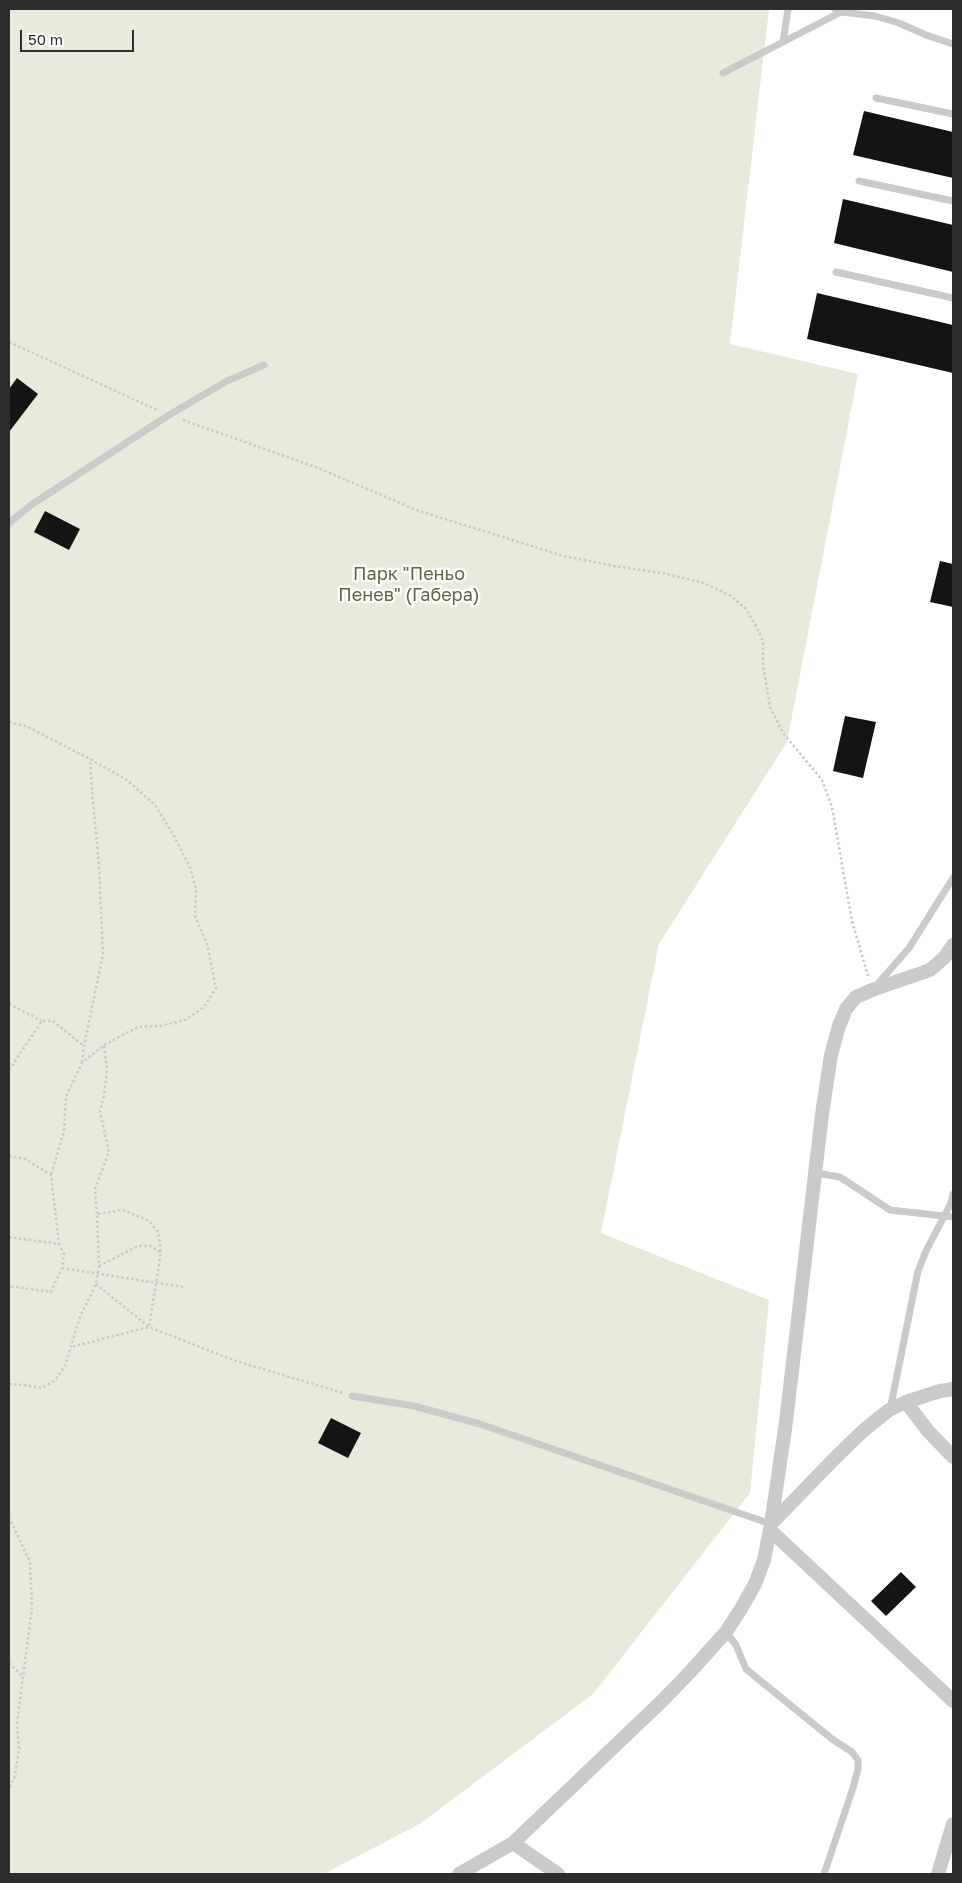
<!DOCTYPE html>
<html>
<head>
<meta charset="utf-8">
<style>
  body { margin:0 }
  #map { position:relative; width:962px; height:1883px; overflow:hidden; background:#fff; font-family:"Golos Text",sans-serif }
  canvas { display:block }
  .frame { position:absolute; inset:0; border:10px solid #2d2d2d; pointer-events:none }
  .scale { position:absolute; left:20px; top:30px; width:114px; height:22px; box-sizing:border-box; border:2px solid #2d2d2d; border-top:0; padding-left:6px; font-size:15px; line-height:18px; white-space:nowrap; color:#2d2d2d; -webkit-text-stroke:4px #fff; paint-order:stroke }
</style>
</head>
<body>
<div id="map">
<canvas width="962" height="1883"></canvas>
<div class="frame"></div>
<div class="scale">50 m</div>
</div>
<script>
const g = document.querySelector('canvas').getContext('2d');
g.lineJoin = 'round';
function fillPath(path, color) {
  g.fillStyle = color;
  g.fill(path, 'evenodd');
}
function poly(rows) {
  const path = new Path2D();
  for (const r of rows) {
    path.moveTo(r[0], r[1]);
    for (let i = 2; i < r.length; i += 2) path.lineTo(r[i], r[i + 1]);
  }
  return path;
}
function stroke(path, color, width, dash) {
  g.strokeStyle = color;
  g.lineWidth = width;
  g.lineCap = dash ? 'butt' : 'round';
  g.setLineDash(dash || []);
  g.stroke(path);
}
function label(font, color, halo, rows, align = 'center') {
  g.font = font + ' "Golos Text",sans-serif';
  g.lineWidth = 5;
  g.setLineDash([]);
  g.textBaseline = 'middle';
  g.strokeStyle = halo;
  g.fillStyle = color;
  for (const [text, x, y, turn = 0] of rows) {
    g.save();
    g.translate(x, y);
    g.rotate((+turn || 0) * Math.PI / 180);
    g.textAlign = isNaN(turn) ? turn : align;
    if (halo) g.strokeText(text, 0, 0);
    g.fillText(text, 0, 0);
    g.restore();
  }
}
fillPath(poly([
  [9,9,769,9,730,344,858,374,787,742,659,944,601,1233,769,1300,750,1493,593,1694,421,1823,324,1874,9,1874]
]), '#e8eadb');
fillPath(poly([
  [864,111,953,132,953,178,853,155],
  [843,199,953,225,953,272,834,243],
  [817,293,953,325,953,373,807,339],
  [17,378,38,394,9,432,9,389],
  [45,511,80,529,69,550,34,532],
  [940,561,953,564,953,607,930,602],
  [845,716,876,722,863,778,833,771],
  [331,1418,361,1433,348,1458,318,1443],
  [901,1572,916,1587,886,1616,871,1601]
]), '#141414');
stroke(poly([
  [9,342,157,410],
  [183,420,318,468,419,511,564,556,614,566,662,573,704,583,731,596,745,608,756,626,763,641,763,665,770,707,783,733,822,780,832,807,852,921,868,976],
  [9,722,26,726,90,759,127,780,155,805,174,836,190,867,196,889,195,916,207,944,216,988,204,1007,185,1020,160,1026,138,1027,104,1045,82,1063,66,1097,64,1131,51,1175],
  [9,1004,42,1021],
  [82,1062,84,1046,103,954,99,865,92,792,90,759],
  [9,1070,42,1021,53,1021,84,1046],
  [9,1156,25,1159,51,1175,59,1244],
  [97,1214,95,1189,109,1152,100,1111,104,1095,107,1070,104,1045],
  [9,1237,59,1244,64,1254,62,1268,51,1292,9,1286],
  [99,1266,138,1246,150,1246,161,1252],
  [62,1268,183,1287],
  [96,1284,149,1327,233,1360,343,1393],
  [9,1384,24,1385,42,1388,55,1380,65,1366,80,1317,96,1284,99,1267,97,1214,123,1210,149,1221,158,1232,161,1252,149,1327,71,1347],
  [9,1517,30,1562,32,1607,17,1723,19,1750,15,1776,9,1789],
  [9,1663,22,1676]
]), '#cacaca', 2.5, [2.5, 2.5]);
stroke(poly([
  [835,9,841,12,875,16,899,23,926,35,953,44],
  [783,42,788,9],
  [723,73,841,12],
  [876,98,953,114],
  [859,181,953,201],
  [836,272,953,298],
  [9,523,31,505,169,415,227,381,264,365],
  [875,987,909,948,953,878],
  [816,1173,840,1177,890,1210,953,1217],
  [352,1396,414,1406,480,1424,771,1524],
  [890,1410,918,1271,926,1251,951,1203,953,1194],
  [726,1632,736,1645,746,1669,832,1739,852,1752,858,1760,858,1769,853,1788,824,1874]
]), '#cacaca', 7);
stroke(poly([
  [906,1402,928,1431,953,1457],
  [771,1524,836,1457,864,1430,889,1410,906,1402,940,1391,953,1389],
  [770,1530,953,1701],
  [513,1843,558,1874],
  [459,1874,513,1843,662,1701,690,1672,726,1632,742,1607,755,1584,764,1560,771,1524,786,1422,822,1114,831,1055,839,1026,846,1009,856,997,872,990,930,970,944,958,953,945],
  [938,1874,953,1824]
]), '#cacaca', 14);
label('18px', '#5d663d', '#fff', [
  ["Парк \"Пеньо",409,574],
  ["Пенев\" (Габера)",409,595]
]);
</script>
</body>
</html>
